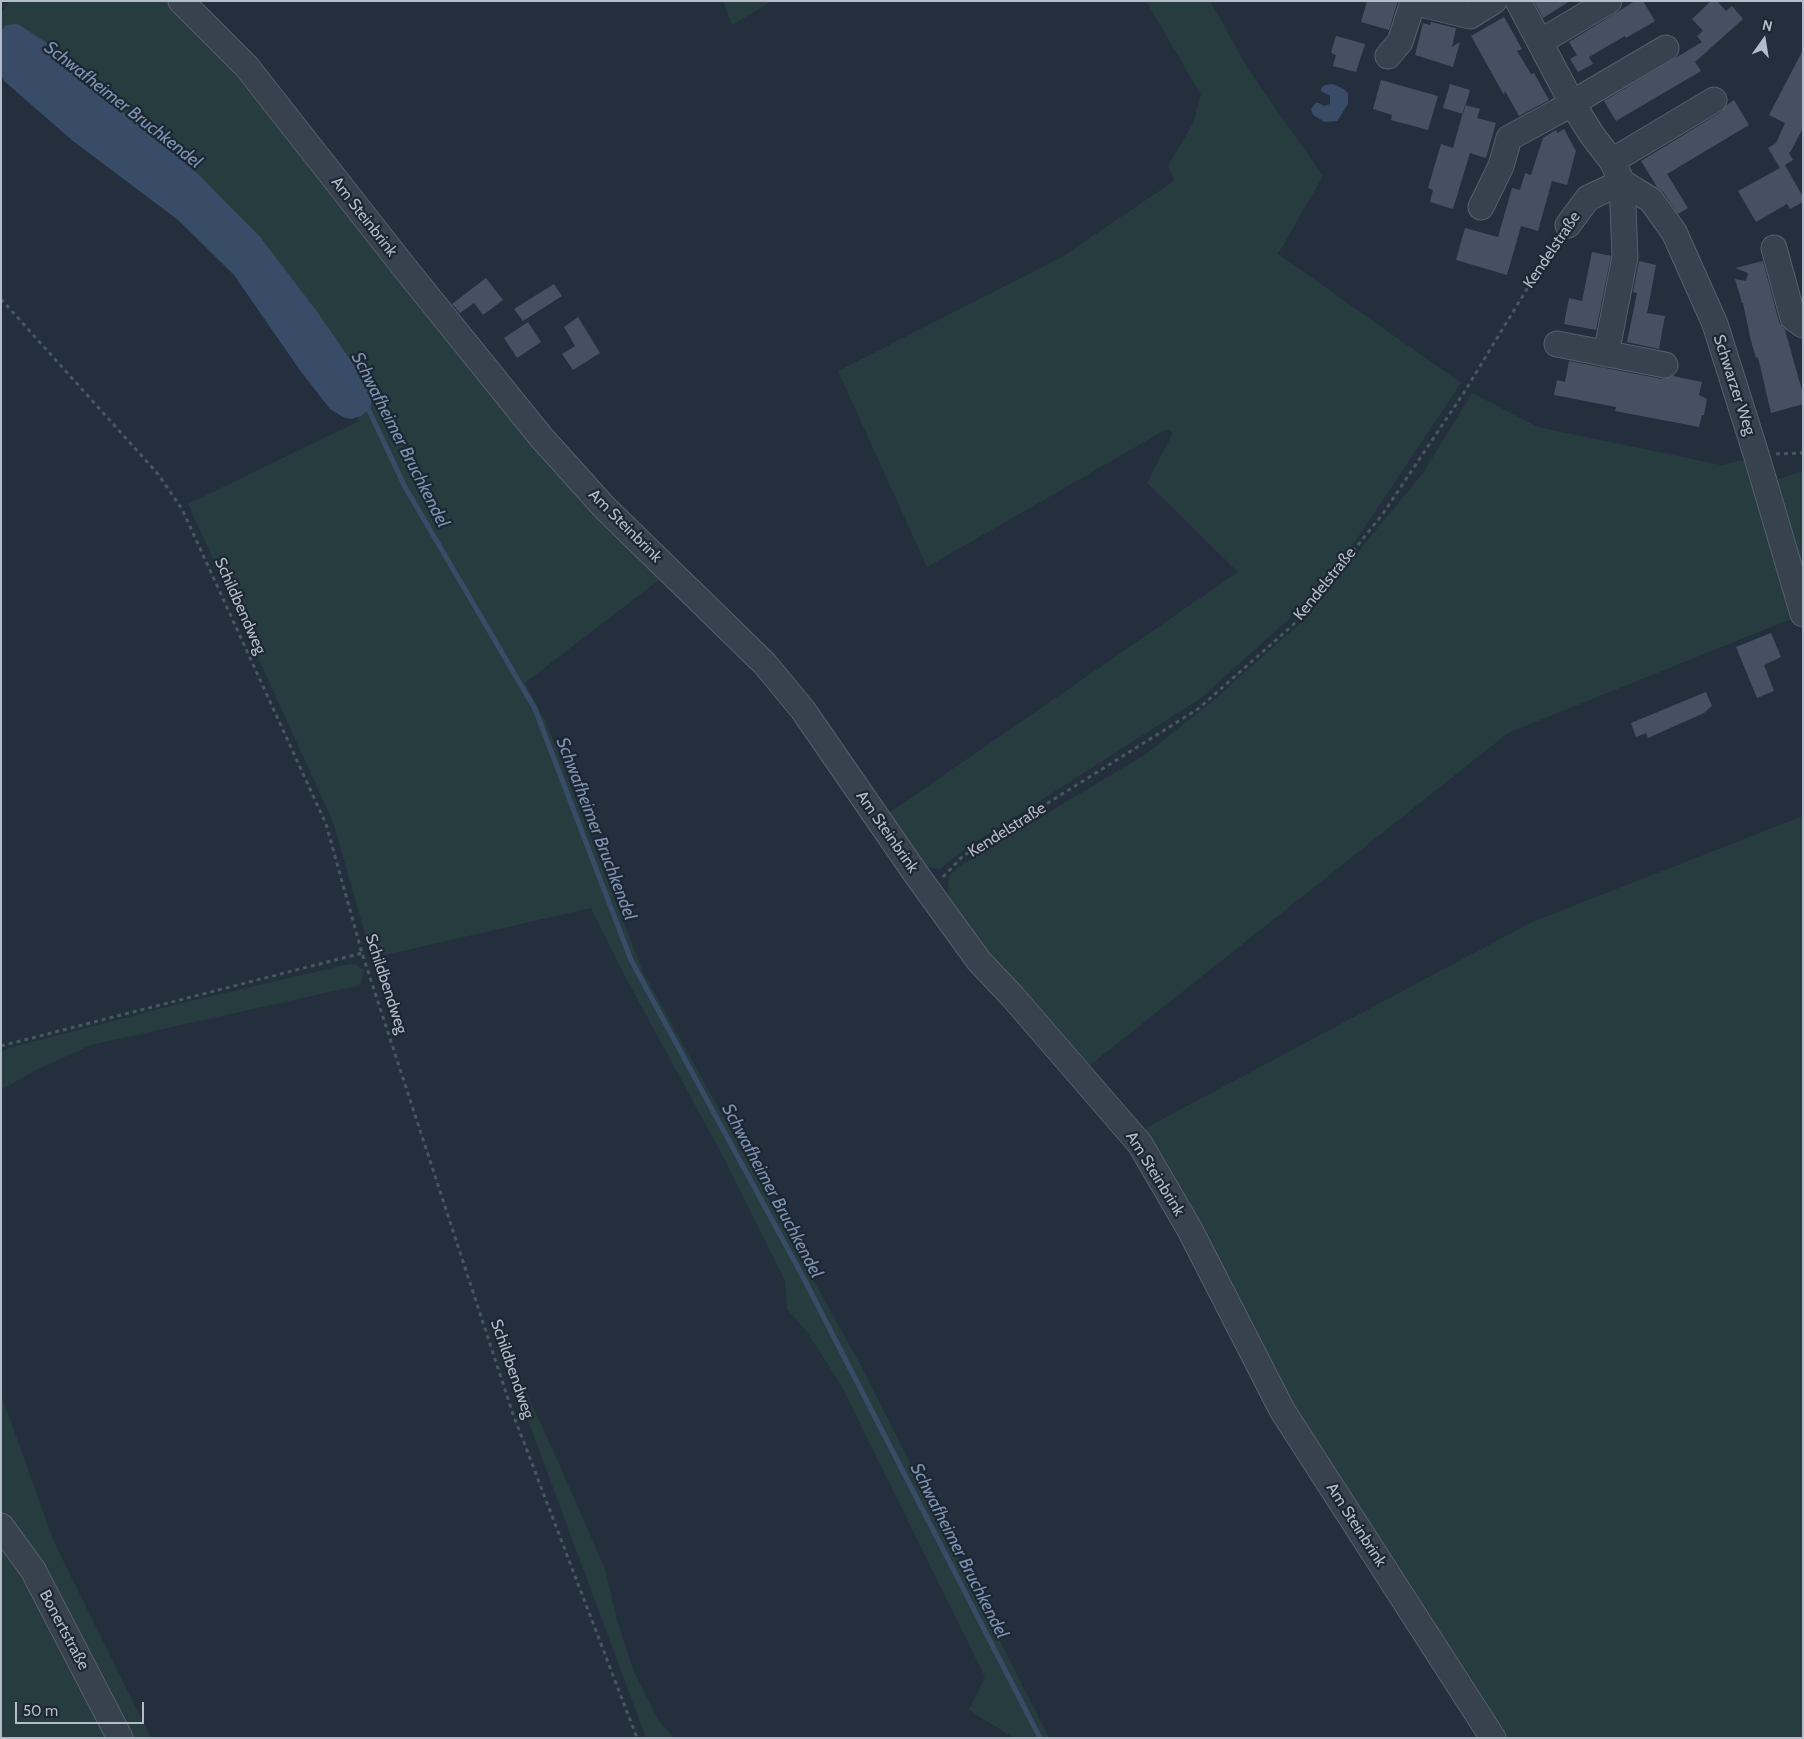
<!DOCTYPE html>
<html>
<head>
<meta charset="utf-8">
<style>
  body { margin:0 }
  #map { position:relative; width:1804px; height:1739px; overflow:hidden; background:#242f3e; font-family:Cabin,sans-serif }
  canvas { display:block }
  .frame { position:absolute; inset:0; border:2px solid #b4bcc9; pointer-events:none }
  .north { position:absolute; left:1739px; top:15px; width:50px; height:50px; -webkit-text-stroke:4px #1d2633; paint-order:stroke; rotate:13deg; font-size:14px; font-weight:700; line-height:20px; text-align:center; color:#b4bcc9 }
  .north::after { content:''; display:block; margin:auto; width:18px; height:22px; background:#b4bcc9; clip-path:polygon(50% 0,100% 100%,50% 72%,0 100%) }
  .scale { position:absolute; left:15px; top:1702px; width:129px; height:22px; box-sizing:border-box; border:2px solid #b4bcc9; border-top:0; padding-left:6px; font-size:15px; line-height:18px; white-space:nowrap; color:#b4bcc9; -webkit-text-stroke:4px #1d2633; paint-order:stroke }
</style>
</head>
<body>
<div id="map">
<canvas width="1804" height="1739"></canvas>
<div class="frame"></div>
<div class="north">N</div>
<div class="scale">50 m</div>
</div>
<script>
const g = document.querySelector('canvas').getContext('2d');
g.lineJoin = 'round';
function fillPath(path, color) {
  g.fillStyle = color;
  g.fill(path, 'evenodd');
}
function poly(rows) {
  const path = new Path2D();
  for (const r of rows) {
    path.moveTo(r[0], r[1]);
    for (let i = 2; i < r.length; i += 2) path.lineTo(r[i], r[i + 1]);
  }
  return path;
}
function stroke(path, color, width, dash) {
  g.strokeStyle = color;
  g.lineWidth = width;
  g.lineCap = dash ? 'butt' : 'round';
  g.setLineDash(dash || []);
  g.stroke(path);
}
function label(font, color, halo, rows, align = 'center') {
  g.font = font + ' Cabin,sans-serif';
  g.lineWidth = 4.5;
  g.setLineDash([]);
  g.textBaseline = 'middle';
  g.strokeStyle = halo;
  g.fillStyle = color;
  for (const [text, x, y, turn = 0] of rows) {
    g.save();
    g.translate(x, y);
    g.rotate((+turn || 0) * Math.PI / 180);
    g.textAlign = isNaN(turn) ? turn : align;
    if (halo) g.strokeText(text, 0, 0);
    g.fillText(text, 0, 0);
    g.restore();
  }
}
fillPath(poly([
  [10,1,172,1,206,32,664,576,525,683,545,720,643,972,862,1368,1049,1738,1014,1738,969,1710,985,1677,841,1385,807,1332,787,1309,785,1281,724,1158,627,980,591,908,372,958,333,822,188,504,359,421,328,360,1,50,1,14],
  [723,1,772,1,732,25],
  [1146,1,1210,1,1250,72,1323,176,1278,254,1461,383,1356,540,1290,618,1201,698,963,850,940,869,923,867,886,815,1238,572,1147,483,1173,433,1167,429,927,567,838,371,1060,258,1174,181,1168,166,1193,123,1201,95],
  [1472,393,1538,427,1721,465,1748,459,1796,617,1508,733,1084,1070,952,916,948,888,949,876,961,865,1146,754,1209,704,1296,627,1423,473],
  [1803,471,1803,586,1773,481],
  [1803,816,1803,1738,1499,1738,1292,1404,1140,1131,1532,922],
  [349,964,357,965,364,970,361,985,91,1045,34,1071,1,1090,1,1052,9,1048,178,1004],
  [490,1318,502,1340,552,1448,605,1569,617,1620,634,1672,659,1721,674,1738,646,1738],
  [1,1394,54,1542,151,1738,1,1738]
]), '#263c3f');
fillPath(poly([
  [18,24,47,43,105,98,161,142,200,176,261,238,318,313,367,384,371,398,371,408,361,416,351,419,343,417,330,409,299,369,234,275,178,220,73,141,4,81,1,73,1,31,6,25],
  [1333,84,1344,89,1348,94,1348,104,1337,121,1325,122,1313,115,1311,109,1316,103,1319,103,1324,106,1330,104,1330,96,1321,91,1321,88,1325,85]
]), '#394c67');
stroke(poly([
  [366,404,405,487,535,709,631,960,802,1275,1040,1738]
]), '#394c67', 5);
fillPath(poly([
  [1367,1,1398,1,1389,30,1361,22],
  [1534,1,1570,1,1543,18],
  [1635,1,1643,1,1655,21,1626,38,1625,36,1589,57,1593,64,1578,72,1570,59,1577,55,1569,42],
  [1711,1,1717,1,1726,11,1732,6,1743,19,1695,62,1701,71,1616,121,1604,101,1702,42,1697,36,1703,31,1692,19],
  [1504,17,1522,49,1517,51,1531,74,1534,73,1549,100,1519,116,1505,91,1504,95,1471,36],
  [1431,22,1456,28,1452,47,1460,42,1453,67,1415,55,1423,23,1430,25],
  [1336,36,1365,44,1356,72,1333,66,1336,55,1331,53],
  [1803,50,1803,128,1791,151,1789,153,1793,160,1785,165,1803,197,1803,202,1790,209,1787,204,1756,222,1738,191,1780,168,1768,148,1776,143,1785,123,1769,115],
  [1381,80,1438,96,1428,130,1391,120,1392,115,1373,109],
  [1450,84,1470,90,1463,114,1443,108],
  [1734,100,1749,125,1667,174,1688,208,1678,214,1663,192,1657,187,1641,161,1721,112,1727,105],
  [1465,105,1480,109,1477,118,1496,123,1486,158,1470,153,1453,209,1430,202,1433,190,1428,188,1441,144,1453,148],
  [1564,129,1576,151,1567,185,1552,181,1538,231,1521,226,1507,275,1456,260,1465,228,1498,237,1512,188,1520,190,1525,173,1531,175,1543,138,1556,130,1557,133],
  [1592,252,1611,256,1596,330,1564,324,1569,298,1582,301],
  [1639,261,1656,265,1647,313,1665,316,1659,349,1627,342,1637,293,1633,292],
  [1763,261,1779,322,1785,330,1803,394,1803,404,1771,413,1758,357,1756,358,1751,341,1743,303,1742,303,1735,279,1746,281,1748,273,1735,268],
  [486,278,503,300,483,315,474,303,460,313,452,304],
  [554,284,562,296,523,321,514,309],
  [578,317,600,353,573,370,562,354,575,346,564,327],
  [528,322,541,342,517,358,504,338],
  [1569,361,1662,379,1673,376,1702,382,1699,395,1707,399,1704,415,1702,415,1699,427,1615,411,1616,407,1554,395,1557,380,1565,382],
  [1771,633,1781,657,1764,665,1774,691,1757,698,1736,647],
  [1706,692,1712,706,1704,713,1648,738,1646,733,1636,737,1631,723]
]), '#455162');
const minor = poly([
  [181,1,247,67,408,272,541,437,604,507,765,664,803,710,916,874,979,961,1013,997,1140,1144,1190,1230,1282,1410,1493,1738],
  [1518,1,1572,103,1592,135,1612,161,1622,182,1651,200,1674,232,1715,324,1756,454,1803,614],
  [1540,42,1609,1],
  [1388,56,1400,42,1413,2,1470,16,1494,1],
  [1612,161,1714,100],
  [1481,207,1501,166,1509,138,1557,112,1666,48],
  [1568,225,1588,198,1622,182,1625,257,1606,354],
  [1774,248,1793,318,1803,325],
  [1557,344,1665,365],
  [1,1526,33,1570,120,1738]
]);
stroke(minor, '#565f6c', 27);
stroke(poly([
  [1,299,158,474,182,509,326,824,362,953,513,1414,637,1738],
  [1776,454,1803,453],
  [943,877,963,856,1198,709,1294,624,1382,515,1465,391,1556,241],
  [1,1046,362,953]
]), '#44595c', 3, [4, 4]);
stroke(minor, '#38414e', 25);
label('16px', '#b4bcc9', '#1d2633', [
  ["Am Steinbrink",364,217,52],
  ["Kendelstraße",1552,250,-56],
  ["Schwarzer Weg",1734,385,72],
  ["Am Steinbrink",625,526,45],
  ["Kendelstraße",1325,584,-51],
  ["Schildbendweg",240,606,66],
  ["Kendelstraße",1007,830,-32],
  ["Am Steinbrink",887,832,55],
  ["Schildbendweg",386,984,72],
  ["Am Steinbrink",1155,1174,58],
  ["Schildbendweg",512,1369,71],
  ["Am Steinbrink",1356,1525,57],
  ["Bonertstraße",64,1630,62]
]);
label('italic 18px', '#7c92b1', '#1d2633', [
  ["Schwafheimer Bruchkendel",123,105,38],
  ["Schwafheimer Bruchkendel",400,440,63],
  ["Schwafheimer Bruchkendel",596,829,69],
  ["Schwafheimer Bruchkendel",772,1191,62],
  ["Schwafheimer Bruchkendel",959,1551,63]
]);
</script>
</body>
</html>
